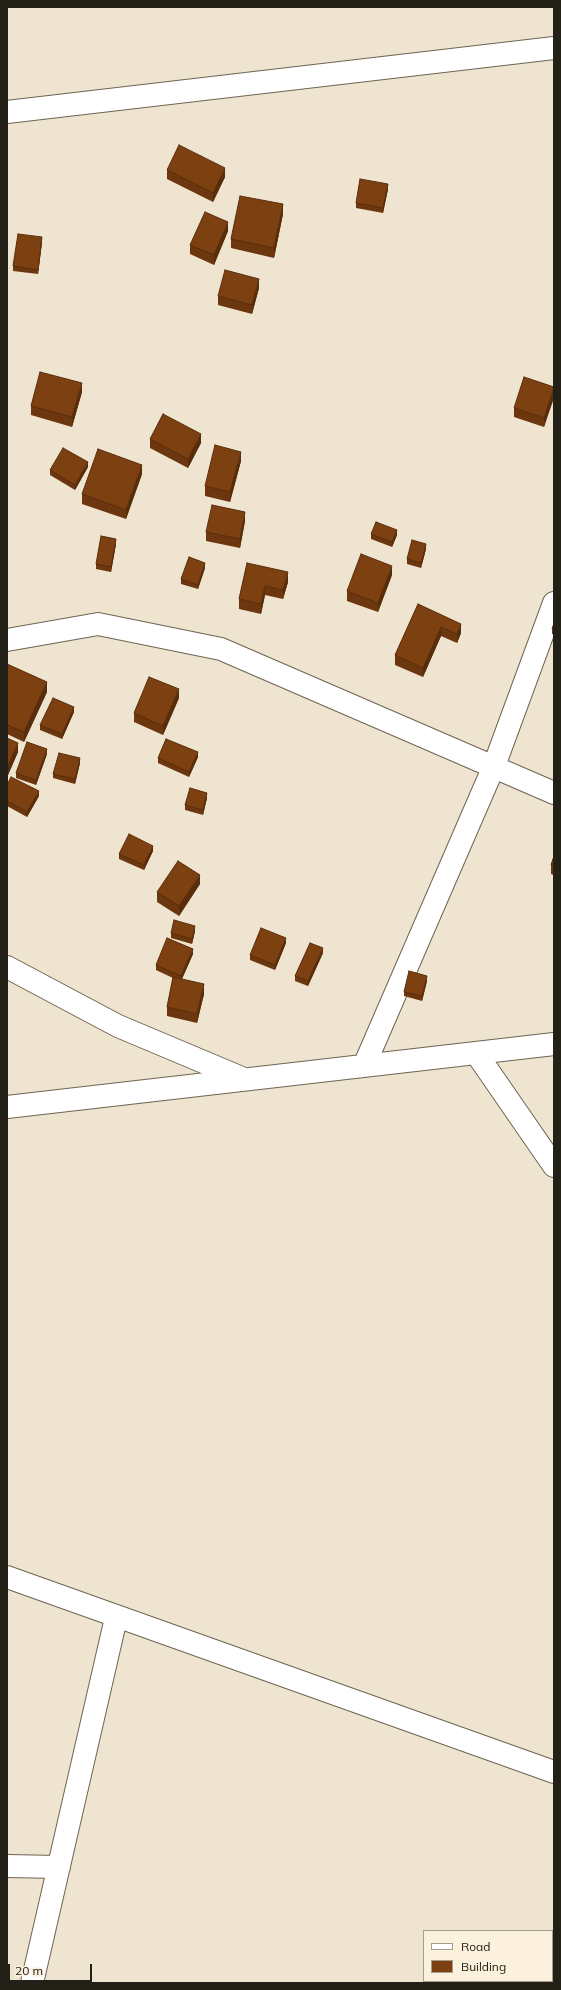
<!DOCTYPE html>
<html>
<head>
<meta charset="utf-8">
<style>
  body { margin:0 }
  #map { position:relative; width:561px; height:1990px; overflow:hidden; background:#efe4cf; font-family:Mulish,sans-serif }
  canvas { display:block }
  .frame { position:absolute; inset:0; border:8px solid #232018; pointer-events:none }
  .legend { position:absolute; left:423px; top:1930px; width:130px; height:52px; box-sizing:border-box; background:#fcf1dc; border:1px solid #a59d8e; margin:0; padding:5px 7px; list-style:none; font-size:12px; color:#232018 }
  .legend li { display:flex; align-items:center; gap:8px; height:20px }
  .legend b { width:20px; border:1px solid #a59d8e }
  .scale { position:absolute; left:8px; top:1964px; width:84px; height:18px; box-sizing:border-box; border:2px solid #232018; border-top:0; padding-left:5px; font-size:12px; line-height:14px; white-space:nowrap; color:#232018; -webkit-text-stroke:3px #fcf1dc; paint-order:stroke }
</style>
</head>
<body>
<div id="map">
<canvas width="561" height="1990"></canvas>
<div class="frame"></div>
<ul class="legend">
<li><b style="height:5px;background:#fff"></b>Road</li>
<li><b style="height:11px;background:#7d4011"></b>Building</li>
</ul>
<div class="scale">20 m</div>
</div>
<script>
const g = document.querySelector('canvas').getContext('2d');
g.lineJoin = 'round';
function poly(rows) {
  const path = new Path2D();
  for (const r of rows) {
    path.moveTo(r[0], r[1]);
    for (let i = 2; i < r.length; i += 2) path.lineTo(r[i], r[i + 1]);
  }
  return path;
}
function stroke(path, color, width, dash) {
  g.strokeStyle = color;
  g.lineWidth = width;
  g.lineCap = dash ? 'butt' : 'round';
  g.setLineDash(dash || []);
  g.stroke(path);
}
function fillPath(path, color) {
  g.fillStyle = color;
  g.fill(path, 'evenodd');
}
const minor = poly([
  [7,112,554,48],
  [7,640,98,624,221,649,554,793],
  [7,967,118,1026,244,1079],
  [476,1053,554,1166],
  [364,1066,494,766,554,603],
  [7,1107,554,1044],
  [7,1577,554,1772],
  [7,1866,59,1867],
  [32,1983,116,1618]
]);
stroke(minor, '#6e6452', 24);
stroke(minor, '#fff', 22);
fillPath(poly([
  [167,170,225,177,213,202,167,179],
  [388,189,383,213,356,208,356,203],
  [283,214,274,258,231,248,231,239],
  [228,231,214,265,190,254,190,245],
  [42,242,38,274,13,271,13,266],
  [259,288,252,314,218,305,218,296],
  [554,387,544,427,514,417,514,408],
  [82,392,72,427,31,415,31,406],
  [150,439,201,443,188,468,150,448],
  [241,461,230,502,205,496,205,486],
  [88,467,75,490,50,475,50,470],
  [142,474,126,519,82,504,82,494],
  [245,521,240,548,206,541,206,532],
  [371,534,397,535,392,547,371,539],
  [116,544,111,572,96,569,96,564],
  [426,549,421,568,407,564,407,559],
  [247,563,288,582,283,599,265,595,261,614,239,609,239,599],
  [205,568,198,589,181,584,181,579],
  [392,575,378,612,347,601,347,591],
  [418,604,461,633,457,643,441,636,423,677,395,665,395,655],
  [554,623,554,634,552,634,552,629],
  [7,664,47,692,24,742,7,734],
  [179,698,163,735,134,722,134,713],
  [74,712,62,739,40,730,40,725],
  [7,738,18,752,8,775,7,775],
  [47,754,36,785,16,778,16,773],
  [198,757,189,777,158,763,158,758],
  [80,763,75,784,53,778,53,774],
  [7,785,39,796,27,817,7,806],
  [207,798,203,815,185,810,185,805],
  [153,851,144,870,119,859,119,854],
  [554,856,554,875,551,874,551,865],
  [200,884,179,916,157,902,157,892],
  [195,931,192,944,171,938,171,933],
  [286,943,275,970,250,960,250,955],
  [323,953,308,986,295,981,295,976],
  [193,954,182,979,204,994,197,1023,167,1016,167,1007,173,978,156,970,156,965],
  [427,981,422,1001,404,996,404,992]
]), '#6c370f');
fillPath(poly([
  [225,168,225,177,213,202,213,193],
  [388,184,388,189,383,213,383,208],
  [283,204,283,214,274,258,274,248],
  [228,222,228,231,214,265,214,255],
  [42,237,42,242,38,274,38,270],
  [259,279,259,288,252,314,252,305],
  [82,383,82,392,72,427,72,417],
  [554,388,554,398,544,427,544,418],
  [201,434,201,443,188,468,188,459],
  [241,452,241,461,230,502,230,492],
  [88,462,88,467,75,490,75,485],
  [142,465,142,474,126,519,126,510],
  [245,512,245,521,240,548,240,539],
  [397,530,397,535,392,547,392,542],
  [116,539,116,544,111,572,111,567],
  [426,544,426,549,421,568,421,563],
  [205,563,205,568,198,589,198,585],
  [392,566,392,575,378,612,378,603],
  [288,572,288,582,283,599,283,590],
  [265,586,265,595,261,614,261,604],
  [461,624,461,633,457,643,457,634],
  [441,627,441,636,423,677,423,668],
  [47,682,47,692,24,742,24,732],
  [179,689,179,698,163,735,163,726],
  [74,707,74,712,62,739,62,734],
  [18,743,18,752,8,775,8,766],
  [47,749,47,754,36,785,36,780],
  [198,752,198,757,189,777,189,772],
  [80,758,80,763,75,784,75,779],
  [39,791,39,796,27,817,27,812],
  [207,793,207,798,203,815,203,810],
  [153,846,153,851,144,870,144,865],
  [200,875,200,884,179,916,179,906],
  [195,926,195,931,192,944,192,939],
  [286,938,286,943,275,970,275,965],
  [323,948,323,953,308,986,308,981],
  [193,949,193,954,181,981,181,976],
  [427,976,427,981,422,1001,422,996],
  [204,984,204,994,197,1023,197,1014]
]), '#582d0c');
const building = poly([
  [179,145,225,168,213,193,167,170,179,145],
  [360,179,388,184,383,208,356,203,360,179],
  [240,196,283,204,274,248,231,239,240,196],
  [205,212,228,222,214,255,190,245,205,212],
  [18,234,42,237,38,270,13,266,18,234],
  [225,270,259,279,252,305,218,296,225,270],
  [40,372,82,383,72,417,31,406,40,372],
  [524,377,554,387,544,418,514,408,524,377],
  [163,414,201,434,188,459,150,439,163,414],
  [215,445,241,452,230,492,205,486,215,445],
  [63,448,88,462,75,485,50,470,63,448],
  [98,449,142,465,126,510,82,494,98,449],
  [212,505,245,512,240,539,206,532,212,505],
  [376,522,397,530,392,542,371,534,376,522],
  [101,536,116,539,111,567,96,564,101,536],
  [412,540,426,544,421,563,407,559,412,540],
  [361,554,392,566,378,603,347,591,361,554],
  [189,557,205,563,198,585,181,579,189,557],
  [247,563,288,572,283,590,265,586,261,604,239,599,247,563],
  [418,604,461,624,457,634,441,627,423,668,395,655,418,604],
  [554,623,554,629,552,629,554,623],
  [7,664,47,682,24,732,7,725,7,664],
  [149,677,179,689,163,726,134,713,149,677],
  [53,698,74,707,62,734,40,725,53,698],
  [7,738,18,743,8,766,7,765,7,738],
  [166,739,198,752,189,772,158,758,166,739],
  [27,742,47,749,36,780,16,773,27,742],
  [59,753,80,758,75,779,53,774,59,753],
  [11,777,39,791,27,812,7,801,7,785,11,777],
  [190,788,207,793,203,810,185,805,190,788],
  [129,834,153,846,144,865,119,854,129,834],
  [554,856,554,866,551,865,554,856],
  [178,861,200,875,179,906,157,892,178,861],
  [174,920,195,926,192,939,171,933,174,920],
  [261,928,286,938,275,965,250,955,261,928],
  [167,938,193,949,181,976,156,965,167,938],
  [310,943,323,948,308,981,295,976,310,943],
  [409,971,427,976,422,996,404,992,409,971],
  [173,977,204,984,197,1014,167,1007,173,977]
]);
fillPath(building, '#7d4011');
stroke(building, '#582d0c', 1);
</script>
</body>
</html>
